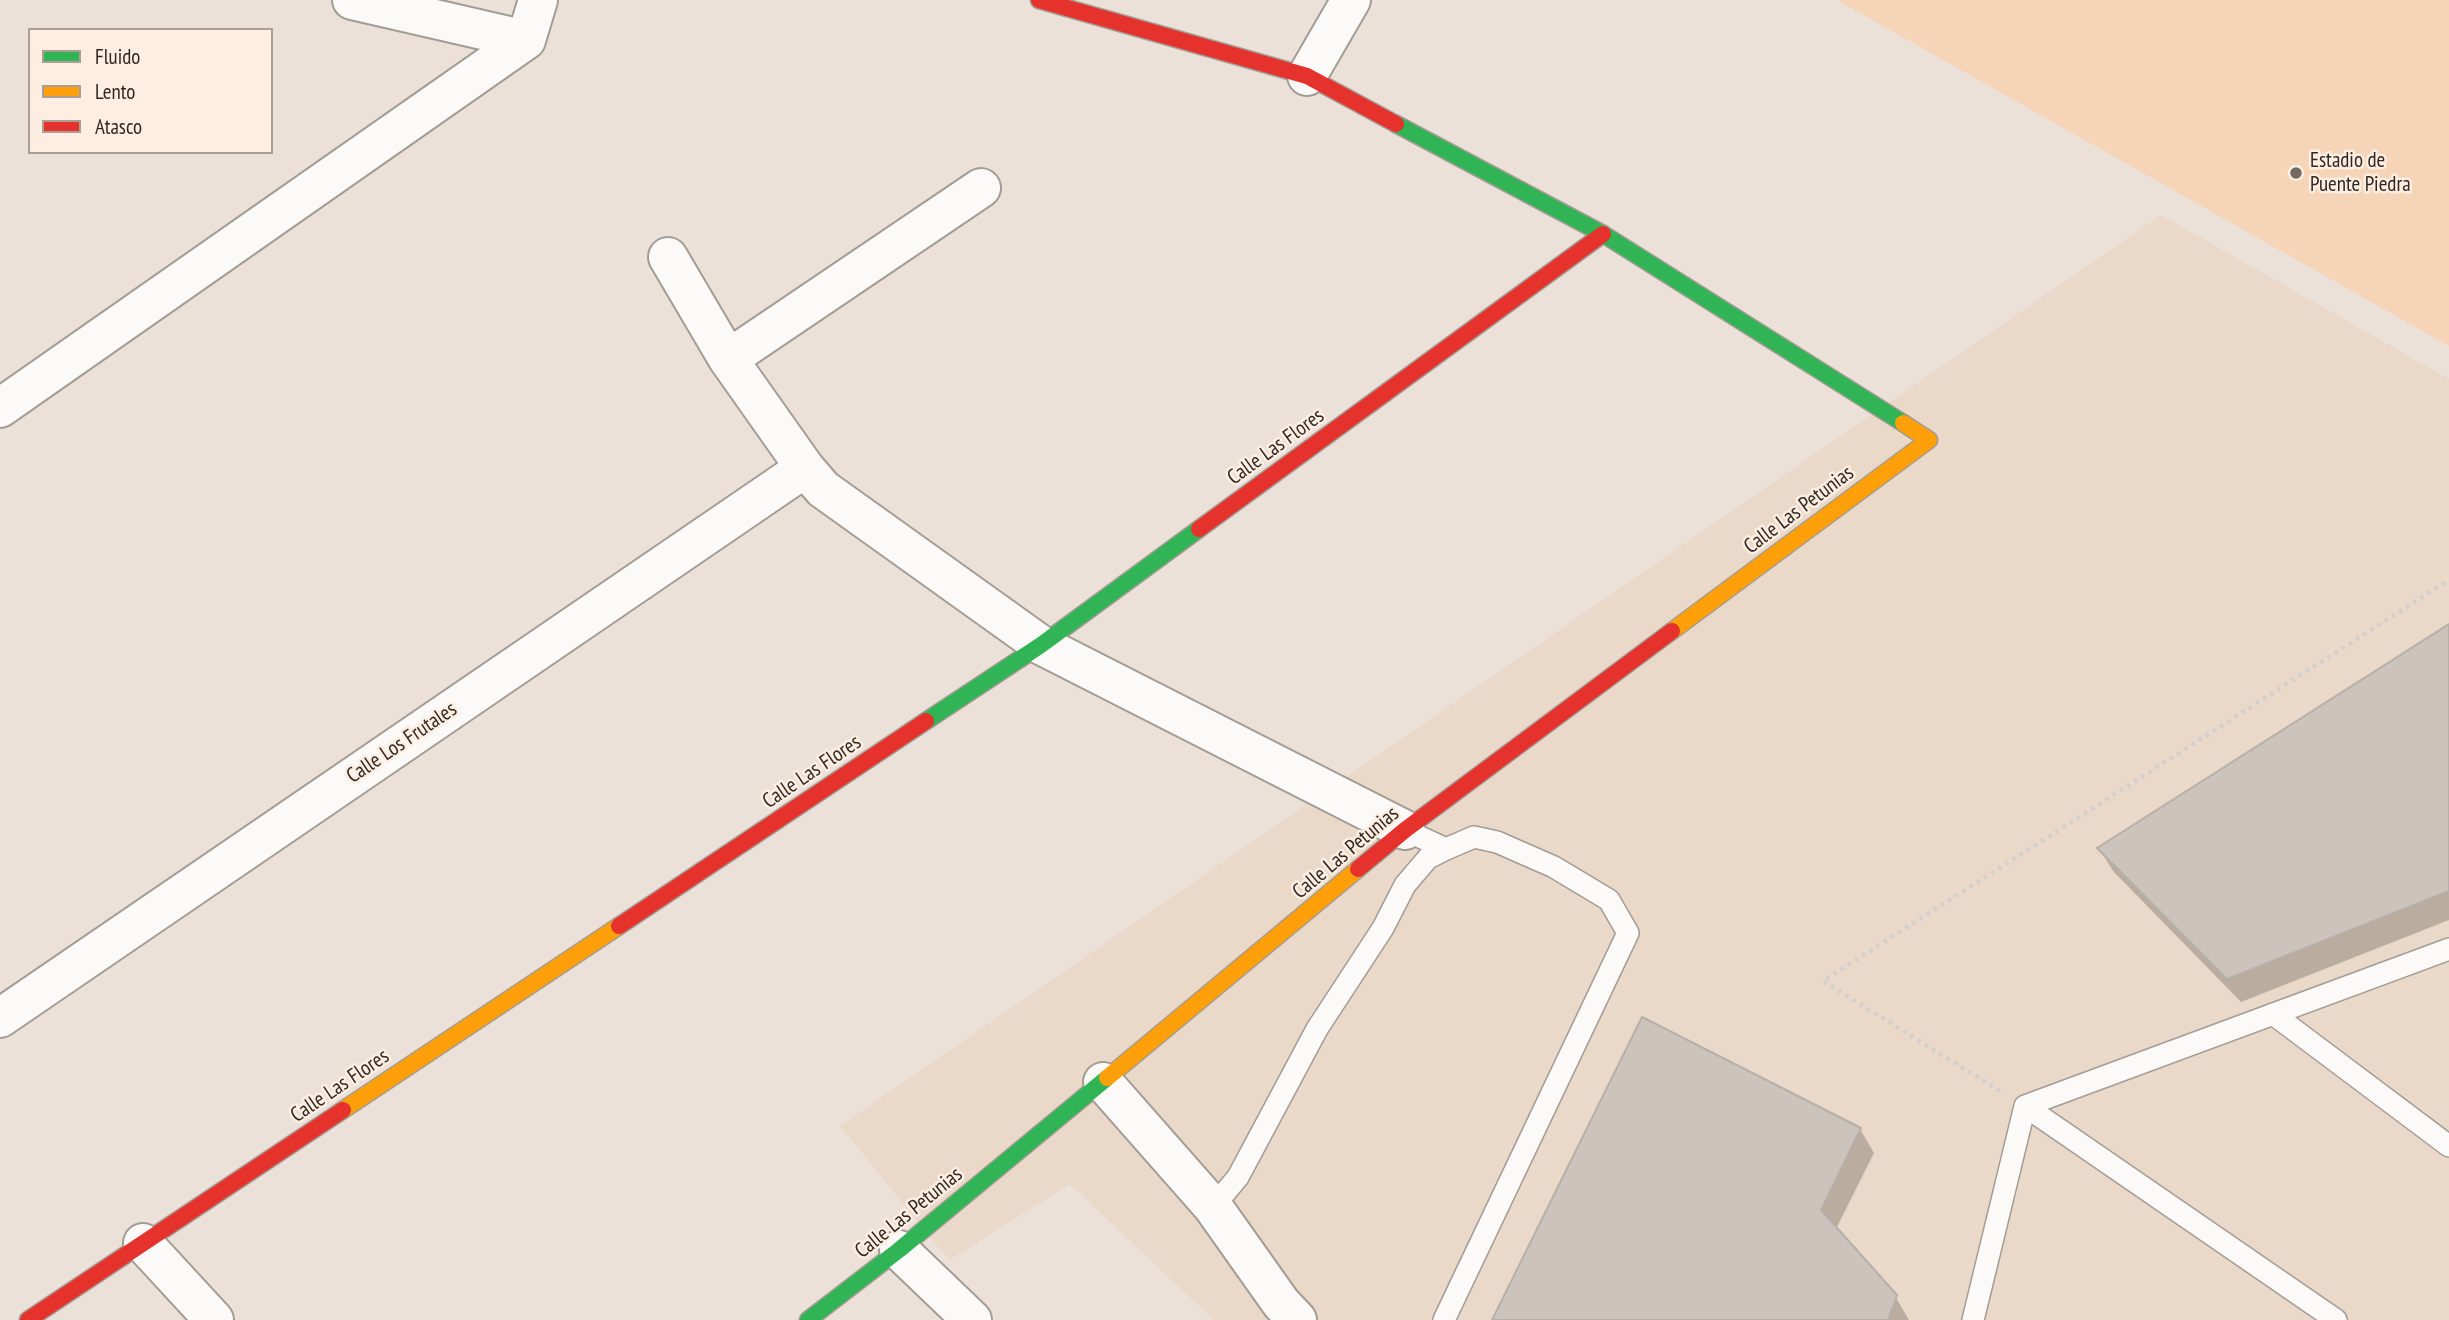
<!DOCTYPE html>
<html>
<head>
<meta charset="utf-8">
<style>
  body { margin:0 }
  #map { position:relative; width:2449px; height:1320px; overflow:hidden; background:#ebe1d8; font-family:"PT Sans Narrow",sans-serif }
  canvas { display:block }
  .legend { position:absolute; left:28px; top:28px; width:245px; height:126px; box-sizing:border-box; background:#fdeee1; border:2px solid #ab9f95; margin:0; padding:9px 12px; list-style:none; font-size:21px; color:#2f2822 }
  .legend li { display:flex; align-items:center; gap:14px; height:35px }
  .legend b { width:35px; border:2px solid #ab9f95 }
</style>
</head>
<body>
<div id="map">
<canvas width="2449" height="1320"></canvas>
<ul class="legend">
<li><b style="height:9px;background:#30b455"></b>Fluido</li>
<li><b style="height:9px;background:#ff9f0a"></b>Lento</li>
<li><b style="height:9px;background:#e5322d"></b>Atasco</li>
</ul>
</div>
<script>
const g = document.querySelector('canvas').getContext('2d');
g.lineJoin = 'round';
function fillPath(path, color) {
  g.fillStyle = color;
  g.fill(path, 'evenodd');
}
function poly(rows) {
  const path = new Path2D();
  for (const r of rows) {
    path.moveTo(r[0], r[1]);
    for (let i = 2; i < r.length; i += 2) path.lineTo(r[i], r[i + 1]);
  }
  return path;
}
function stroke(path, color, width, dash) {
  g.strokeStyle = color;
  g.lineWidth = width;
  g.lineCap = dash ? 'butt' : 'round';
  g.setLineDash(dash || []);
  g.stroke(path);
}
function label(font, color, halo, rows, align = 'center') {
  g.font = font + ' "PT Sans Narrow",sans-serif';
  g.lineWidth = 5;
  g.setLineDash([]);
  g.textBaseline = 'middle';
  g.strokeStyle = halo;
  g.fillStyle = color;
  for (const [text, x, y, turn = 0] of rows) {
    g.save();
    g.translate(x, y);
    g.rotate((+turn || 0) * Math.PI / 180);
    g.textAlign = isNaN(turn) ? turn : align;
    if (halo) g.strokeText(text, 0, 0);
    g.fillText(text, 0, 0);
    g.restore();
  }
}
fillPath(poly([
  [2161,215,2449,379,2449,1320,1214,1320,1070,1184,949,1260,840,1126]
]), '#ead8c9');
fillPath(poly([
  [1837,0,2449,0,2449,346]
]), '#f5d4b7');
fillPath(poly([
  [2449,626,2449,920,2241,1002,2113,871,2099,848],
  [1860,1129,1874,1153,1836,1229,1895,1296,1909,1320,1494,1320]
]), '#0003');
const building = poly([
  [2449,624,2449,891,2227,979,2097,848,2449,624],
  [1642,1017,1861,1128,1821,1210,1897,1295,1888,1320,1492,1320,1642,1017]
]);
fillPath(building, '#cbc3bc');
stroke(building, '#b7b0a9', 2);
const lane = poly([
  [2273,1014,2449,1146],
  [2025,1106,2449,949],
  [2025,1106,2336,1320],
  [1213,1207,1238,1177,1317,1029,1383,928,1405,885,1428,858,1446,849,1405,830],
  [1444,1320,1628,933,1609,900,1554,867,1497,842,1474,837,1446,849],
  [1973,1320,2025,1106]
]);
const street = poly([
  [352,0,526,40],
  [1307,76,1351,0],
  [668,257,728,359,805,468,823,489,1041,645,1405,830],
  [728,359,981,188],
  [0,408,526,40,538,0],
  [0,1018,805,468],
  [1103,1082,1213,1207,1281,1303,1297,1320],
  [143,1243,214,1320],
  [899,1250,972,1320]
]);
const fast = poly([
  [1396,124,1603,234,1903,423],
  [926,721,1041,645,1199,529],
  [808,1320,899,1250,1107,1078]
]);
const slow = poly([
  [1672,631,1929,440,1903,423],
  [1107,1078,1358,869],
  [343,1110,619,926]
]);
const jam = poly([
  [1039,0,1307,76,1396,124],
  [1199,529,1603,234],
  [1358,869,1405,830,1672,631],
  [619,926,926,721],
  [28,1320,343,1110]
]);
stroke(lane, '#a39c95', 24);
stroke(street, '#a39c95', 42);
stroke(fast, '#a39c95', 19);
stroke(slow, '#a39c95', 19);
stroke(jam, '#a39c95', 19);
stroke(poly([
  [2000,1091,1823,981,2449,580]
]), '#d2cfcc', 4.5, [3.5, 5]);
stroke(lane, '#fcfaf9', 21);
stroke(street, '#fcfaf9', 38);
stroke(fast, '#30b455', 16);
stroke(slow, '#ff9f0a', 16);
stroke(jam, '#e5322d', 16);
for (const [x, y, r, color] of [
  [2296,173,7,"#716962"]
]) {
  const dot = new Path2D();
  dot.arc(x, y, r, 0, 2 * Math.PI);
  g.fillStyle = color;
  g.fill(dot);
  stroke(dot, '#fdeee1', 2.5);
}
label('21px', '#2f2822', '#fdeee1', [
  ["Estadio de",2310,161],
  ["Puente Piedra",2310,185]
], 'left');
label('21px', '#2f2822', '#fdeee1', [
  ["Calle Las Flores",1276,447,-36],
  ["Calle Las Petunias",1799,510,-37],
  ["Calle Los Frutales",402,743,-34],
  ["Calle Las Flores",812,772,-34],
  ["Calle Las Petunias",1346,853,-40],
  ["Calle Las Flores",340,1086,-34],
  ["Calle Las Petunias",909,1213,-39]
]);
</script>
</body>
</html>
